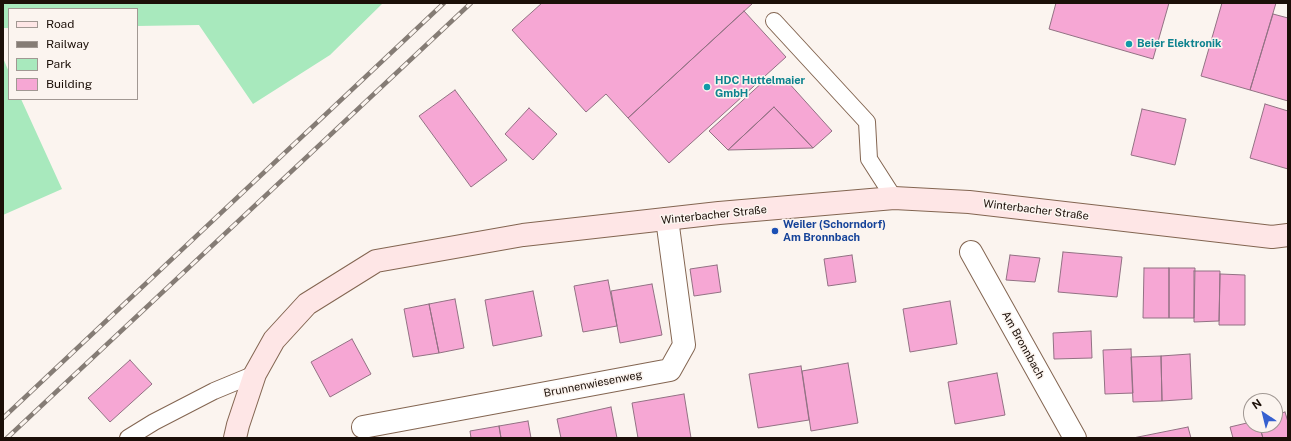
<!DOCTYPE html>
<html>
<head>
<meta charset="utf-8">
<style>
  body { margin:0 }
  #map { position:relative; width:1291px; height:441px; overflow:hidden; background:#fbf4ef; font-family:"Public Sans",sans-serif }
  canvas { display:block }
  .frame { position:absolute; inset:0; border:4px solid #1b0f08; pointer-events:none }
  .legend { position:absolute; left:8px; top:8px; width:130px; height:92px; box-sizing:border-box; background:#fbf4ef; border:1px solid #a19893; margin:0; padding:5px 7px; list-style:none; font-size:12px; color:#1b0f08 }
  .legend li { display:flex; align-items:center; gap:8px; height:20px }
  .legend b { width:20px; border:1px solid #a19893 }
  .north { position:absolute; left:1243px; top:393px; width:40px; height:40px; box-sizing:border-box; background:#fbf4ef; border:1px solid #a19893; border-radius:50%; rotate:325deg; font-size:11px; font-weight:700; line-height:16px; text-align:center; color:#1b0f08 }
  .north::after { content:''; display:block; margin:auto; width:14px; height:18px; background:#3660d0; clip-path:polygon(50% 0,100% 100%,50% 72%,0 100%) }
</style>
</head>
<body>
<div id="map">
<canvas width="1291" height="441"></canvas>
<div class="frame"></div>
<ul class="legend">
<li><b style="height:5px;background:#fee6e6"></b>Road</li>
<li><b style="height:5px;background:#857c75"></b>Railway</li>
<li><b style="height:11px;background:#a8e9bd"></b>Park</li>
<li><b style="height:11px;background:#f6a7d4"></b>Building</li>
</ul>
<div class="north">N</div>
</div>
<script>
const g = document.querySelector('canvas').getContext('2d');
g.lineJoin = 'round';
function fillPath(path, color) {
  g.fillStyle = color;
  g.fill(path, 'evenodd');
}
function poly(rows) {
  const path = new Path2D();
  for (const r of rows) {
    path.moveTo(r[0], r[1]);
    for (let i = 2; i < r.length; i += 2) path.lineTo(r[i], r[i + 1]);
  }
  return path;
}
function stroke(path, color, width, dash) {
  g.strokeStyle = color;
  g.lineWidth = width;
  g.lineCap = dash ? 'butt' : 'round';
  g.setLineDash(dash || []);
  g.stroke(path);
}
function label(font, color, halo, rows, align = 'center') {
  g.font = font + ' "Public Sans",sans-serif';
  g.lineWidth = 3;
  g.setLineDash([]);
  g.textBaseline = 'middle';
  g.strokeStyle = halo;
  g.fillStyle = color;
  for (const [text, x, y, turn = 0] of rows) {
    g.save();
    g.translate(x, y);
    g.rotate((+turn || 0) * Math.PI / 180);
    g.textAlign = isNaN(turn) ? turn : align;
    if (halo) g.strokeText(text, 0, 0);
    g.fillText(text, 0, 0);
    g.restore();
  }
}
fillPath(poly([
  [3,3,383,3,330,55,253,104,199,25,137,26,137,9,9,9,9,28,3,28],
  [3,58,9,72,9,99,21,99,62,189,3,215]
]), '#a8e9bd');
const building = poly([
  [542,3,753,3,628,118,606,94,586,112,512,30,542,3],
  [1056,3,1169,3,1153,59,1049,29,1056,3],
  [1222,3,1276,3,1250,90,1201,76,1222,3],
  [744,11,786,57,669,163,628,118,744,11],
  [1273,14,1288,18,1288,101,1250,90,1273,14],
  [764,81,787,81,832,131,813,148,774,107,728,150,709,131,764,81],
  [455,90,507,160,471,187,419,116,455,90],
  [1265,104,1288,111,1288,169,1250,158,1265,104],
  [774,107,813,148,728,150,774,107],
  [529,108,557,134,533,160,505,134,529,108],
  [1142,109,1186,119,1175,165,1131,155,1142,109],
  [1063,252,1122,257,1117,297,1058,292,1063,252],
  [852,255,856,282,828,286,824,259,852,255],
  [1010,255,1040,258,1035,282,1006,280,1010,255],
  [717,265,721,292,694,296,690,269,717,265],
  [1144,268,1169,268,1169,318,1143,318,1144,268],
  [1169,268,1195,268,1194,318,1169,318,1169,268],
  [1194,271,1220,271,1219,321,1194,322,1194,271],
  [1220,274,1245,275,1245,325,1219,325,1220,274],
  [608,280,617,326,583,332,574,286,608,280],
  [652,284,662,335,620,343,611,291,652,284],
  [533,291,542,336,493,346,485,300,533,291],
  [455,299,464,348,439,353,429,304,455,299],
  [950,301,957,344,910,352,903,309,950,301],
  [429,304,439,353,413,357,404,309,429,304],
  [1091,331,1092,358,1054,359,1053,333,1091,331],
  [352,339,371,374,330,397,311,362,352,339],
  [1131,349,1133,393,1105,394,1103,350,1131,349],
  [1190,354,1192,399,1162,401,1161,356,1190,354],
  [1161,356,1162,401,1133,402,1131,357,1161,356],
  [130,360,152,384,110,422,88,398,130,360],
  [848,363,858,423,811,431,802,371,848,363],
  [801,366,809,420,758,428,749,374,801,366],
  [997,373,1005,415,955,424,948,382,997,373],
  [684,394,691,438,638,438,632,403,684,394],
  [611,407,617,438,561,438,557,419,611,407],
  [1285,412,1288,422,1288,438,1263,438,1259,425,1275,425,1275,415,1285,412],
  [528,421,531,438,501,438,499,426,528,421],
  [1251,422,1251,425,1259,425,1263,438,1233,438,1230,427,1251,422],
  [499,426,501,438,471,438,470,431,499,426],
  [1188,427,1191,438,1133,438,1188,427]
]);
fillPath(building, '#f6a7d4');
stroke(building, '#927183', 1);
const lane = poly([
  [774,21,867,122,869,159,894,198],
  [128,438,154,422,214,391,255,374]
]);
const street = poly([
  [971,252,1075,438],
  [363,427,670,370,684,345,667,219]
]);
const secondary = poly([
  [235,438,238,425,255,374,274,340,307,304,376,261,523,235,719,213,894,198,969,202,1272,237,1288,235]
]);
stroke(lane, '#836551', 18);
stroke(street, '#836551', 24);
stroke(secondary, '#836551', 24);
stroke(lane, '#fff', 16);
stroke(street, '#fff', 22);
stroke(secondary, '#fee6e6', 22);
const rail = poly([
  [3,418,444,3],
  [7,438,471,3]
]);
stroke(rail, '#857c75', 4.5);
stroke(rail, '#fbf4ef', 3, [9]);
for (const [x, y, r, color] of [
  [1129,44,4,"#0f9aa8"],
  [707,87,4,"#0f9aa8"],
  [775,231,4,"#1a4fb4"]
]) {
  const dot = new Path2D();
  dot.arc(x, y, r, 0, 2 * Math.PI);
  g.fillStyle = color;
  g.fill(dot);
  stroke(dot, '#fbf4ef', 1.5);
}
label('bold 11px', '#0d838f', '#fbf4ef', [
  ["Beier Elektronik",1137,44],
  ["HDC Huttelmaier",715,81],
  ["GmbH",715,94]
], 'left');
label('11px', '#1b0f08', '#fbf4ef', [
  ["Winterbacher Straße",1036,210,7],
  ["Winterbacher Straße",714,215,-6],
  ["Am Bronnbach",1023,345,61],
  ["Brunnenwiesenweg",593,384,-11]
]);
label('bold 11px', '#164399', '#fbf4ef', [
  ["Weiler (Schorndorf)",783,225],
  ["Am Bronnbach",783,238]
], 'left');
</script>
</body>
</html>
